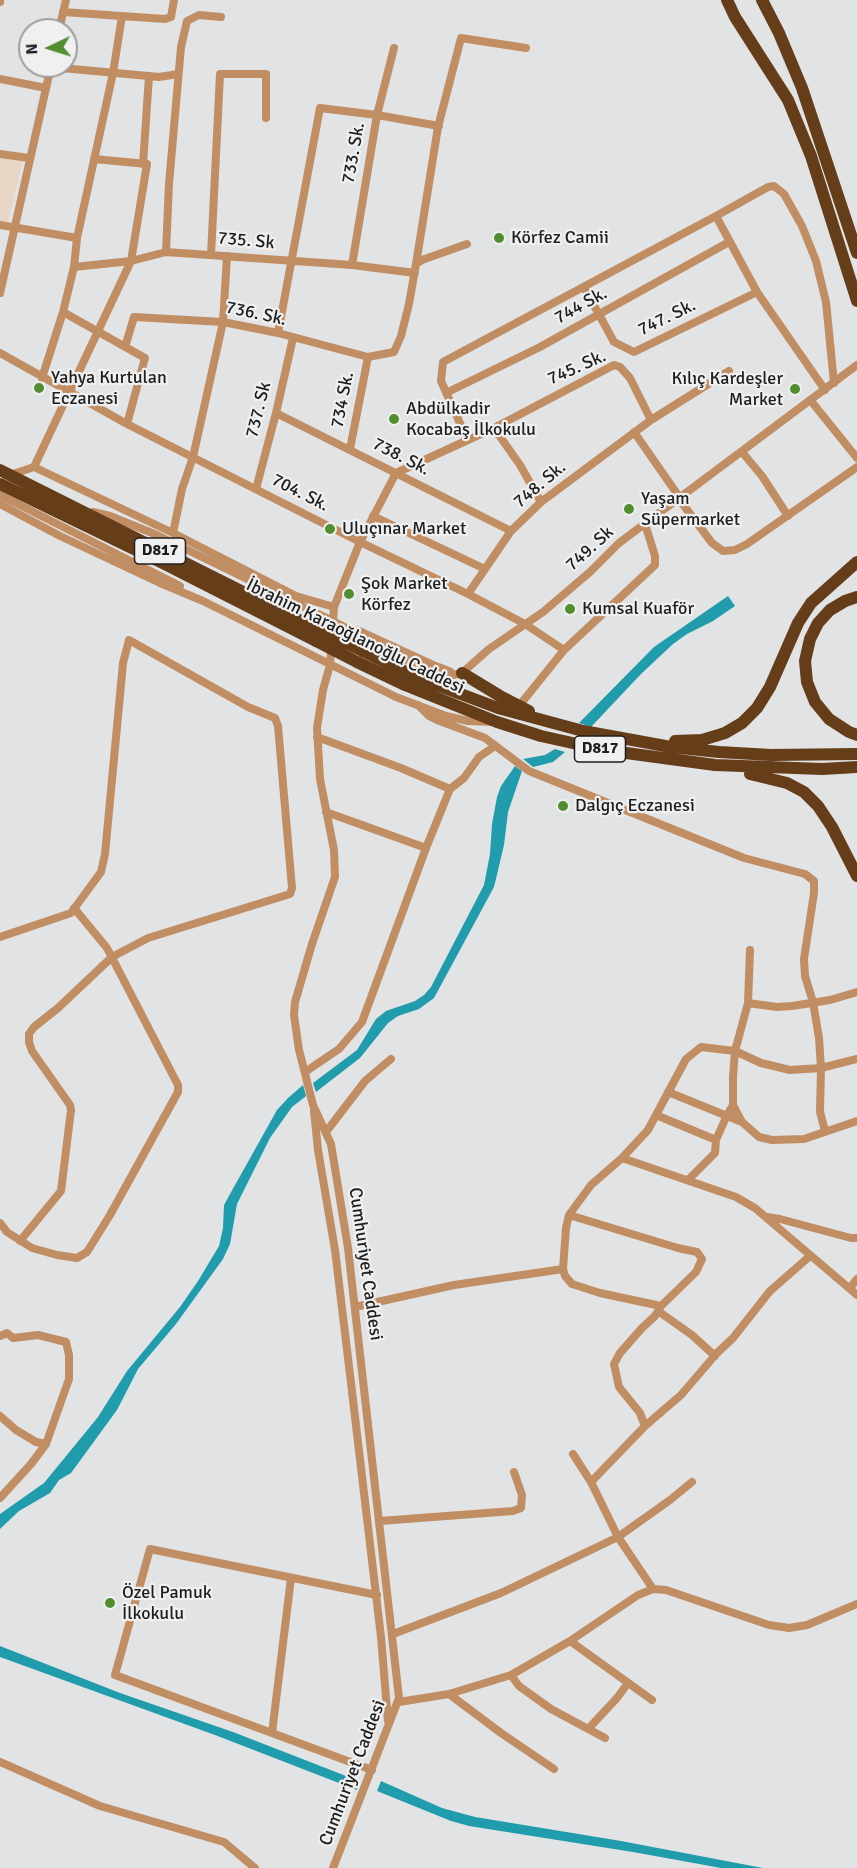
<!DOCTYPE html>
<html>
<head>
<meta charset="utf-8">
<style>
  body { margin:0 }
  #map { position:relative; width:857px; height:1868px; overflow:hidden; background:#e2e3e4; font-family:Signika,sans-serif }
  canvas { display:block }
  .north { position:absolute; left:18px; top:18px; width:60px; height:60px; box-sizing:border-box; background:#f0f0f1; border:2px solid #9c9c9d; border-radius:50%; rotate:266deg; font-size:16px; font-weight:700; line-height:24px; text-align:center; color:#1e1e1e }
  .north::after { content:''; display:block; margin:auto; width:21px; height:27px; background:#508e2f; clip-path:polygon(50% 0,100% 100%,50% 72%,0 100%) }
</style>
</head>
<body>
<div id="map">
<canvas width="857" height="1868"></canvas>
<div class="north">N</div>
</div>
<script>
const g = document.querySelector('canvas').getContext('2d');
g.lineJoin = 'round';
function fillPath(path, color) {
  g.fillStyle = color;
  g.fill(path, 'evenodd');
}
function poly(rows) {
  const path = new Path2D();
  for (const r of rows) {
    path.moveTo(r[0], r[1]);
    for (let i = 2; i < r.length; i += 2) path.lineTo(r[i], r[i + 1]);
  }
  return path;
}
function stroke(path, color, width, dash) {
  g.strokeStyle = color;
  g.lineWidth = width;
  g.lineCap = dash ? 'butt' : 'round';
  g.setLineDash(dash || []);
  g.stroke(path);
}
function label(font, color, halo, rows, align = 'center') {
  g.font = font + ' Signika,sans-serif';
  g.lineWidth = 4.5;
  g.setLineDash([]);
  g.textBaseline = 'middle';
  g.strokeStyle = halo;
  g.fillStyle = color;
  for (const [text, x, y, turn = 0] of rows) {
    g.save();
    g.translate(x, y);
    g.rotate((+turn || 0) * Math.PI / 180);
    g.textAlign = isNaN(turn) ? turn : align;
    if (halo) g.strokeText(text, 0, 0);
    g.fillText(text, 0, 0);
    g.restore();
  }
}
fillPath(poly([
  [0,156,23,160,6,230,0,229]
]), '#e7d6c5');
fillPath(poly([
  [728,596,735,606,713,621,687,634,673,644,641,674,591,727,579,723,654,647],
  [555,749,565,752,553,762,533,767,523,759,545,755],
  [515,766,522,771,508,812,504,845,494,887,434,998,419,1009,398,1016,388,1023,360,1058,316,1092,313,1083,357,1050,376,1019,386,1011,415,1001,424,995,431,987,484,885,490,854,492,824,497,797,501,786],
  [303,1085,306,1096,292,1107,270,1138,237,1204,230,1244,223,1259,176,1324,138,1369,117,1410,71,1473,59,1480,50,1493,19,1511,0,1529,0,1514,44,1483,98,1417,127,1371,180,1307,198,1281,219,1246,223,1228,224,1205,230,1194,277,1110,288,1098],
  [0,1646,120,1693,233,1732,359,1781,357,1790,215,1735,0,1657],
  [381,1781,442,1808,475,1817,621,1841,763,1868,721,1868,633,1852,469,1826,451,1821,377,1791]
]), '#209cad');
stroke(poly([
  [0,2,0,0],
  [63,12,165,19,171,17,174,0],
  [59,30,66,0],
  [51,67,159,77,178,74],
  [0,79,46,88],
  [0,154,29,158],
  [143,164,149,76],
  [0,225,77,238],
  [166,252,169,184,181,47,187,21,199,15,221,17],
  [211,255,220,74,266,74,266,118],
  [416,264,438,127,461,38,526,48],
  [352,265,377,115,394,48],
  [74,267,131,261,166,252,352,265,415,273],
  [584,287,614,342,634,352,757,292,716,216],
  [757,292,825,390],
  [0,293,51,66],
  [63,312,145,358,127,424],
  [278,333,320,108,377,115,439,126],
  [125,347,134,317,223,322,278,333,368,357,394,352,401,336,409,304,416,264,422,260,467,244],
  [0,353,127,424,360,542,468,594,525,624,564,650,655,565,655,556,645,524],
  [42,378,63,312,74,267,77,238,113,73,122,16],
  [446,393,540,347,729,242],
  [811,401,857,458],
  [276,413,511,531],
  [494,428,520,465,541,502],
  [634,432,680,498],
  [467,439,441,381,443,362,716,216,768,187,774,186,784,194,802,226,816,261,826,302,834,383],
  [350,449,368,357],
  [742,452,762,476,788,516],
  [34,467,131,261,147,164,94,159],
  [10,475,34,467,173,533,296,596,334,607],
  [256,489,276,413,293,338],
  [0,495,180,586],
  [679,499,712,543,723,551,735,550,747,544,857,467],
  [0,504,60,536,160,583,203,601,396,697,446,716,468,721,493,722],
  [93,512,110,516,157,535,333,621,350,630,357,638,440,675,449,676,462,673,489,649,543,612,590,572,619,543,857,365],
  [373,516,485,569],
  [173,533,182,489,193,457,223,322,227,256],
  [468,594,511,531,541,502,651,420,729,371],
  [350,630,359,631,433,665,449,671,453,674],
  [418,705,429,716,437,720,485,738,529,771,744,858,805,874,814,881,814,893,804,959,805,976,813,1002,819,1038,821,1068,820,1112,825,1131],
  [519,706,564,650],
  [317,737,401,768,450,789],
  [326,812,426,848],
  [0,937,71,913,101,872,105,854,123,663,129,640,248,707,275,718,278,726,292,888,290,894,148,938,112,957,58,1008,34,1027,29,1034,29,1042,32,1051,70,1105,71,1110,61,1191,20,1241],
  [750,950,748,1003,735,1051,733,1077,733,1105,742,1122,759,1137,772,1140,804,1139,857,1121],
  [748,1003,777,1007,792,1006,830,1000,857,992],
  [305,1072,339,1049,362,1022,426,848,450,789,464,778,479,757,495,746],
  [668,1092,742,1122],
  [314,1111,318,1150,335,1250,351,1383,381,1637,388,1721],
  [656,1115,716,1140],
  [326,1132,365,1081,391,1059],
  [622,1158,736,1197,755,1208,857,1295],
  [688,1180,715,1153,716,1140,727,1115,733,1105],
  [569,1215,678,1248,697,1252,702,1259,696,1272,661,1306,655,1316,642,1328,620,1353,614,1364,619,1387,640,1413,645,1426,591,1482],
  [767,1217,780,1219,851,1238,857,1238],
  [0,1223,7,1232,32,1248,57,1255,77,1258,87,1252,110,1215,178,1092,178,1085,107,948,74,908],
  [850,1288,857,1279],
  [661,1306,600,1293,572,1284,565,1276,563,1269,566,1228,569,1215,591,1185,622,1158,648,1130,686,1059,701,1047,735,1051,761,1063,790,1070,821,1068,857,1059],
  [355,1307,454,1285,563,1269],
  [658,1311,692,1335,715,1356],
  [0,1336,7,1333,13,1338,38,1335,66,1342,69,1355,69,1379,46,1444,31,1464,0,1498],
  [0,1416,16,1430,36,1442,46,1444],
  [645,1426,681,1395,717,1353,733,1338,770,1291,810,1256],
  [573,1454,591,1482,618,1537,653,1589],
  [380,1521,513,1511,521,1508,522,1495,514,1472],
  [393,1634,501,1593,618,1537,670,1500,692,1482],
  [570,1641,652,1700],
  [511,1675,519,1686,551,1709,605,1738],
  [449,1694,501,1733,554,1769],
  [399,1702,449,1694,511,1675,570,1641,638,1595,653,1589,666,1590,769,1625,789,1628,807,1625,857,1604],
  [589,1728,617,1698,628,1683],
  [272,1733,291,1578],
  [0,1762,100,1806,224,1842,255,1868],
  [372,1770,115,1675,150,1549,377,1595],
  [333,1868,399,1698,348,1248,331,1144,313,1105,299,1050,294,1015,295,1002,312,944,335,877,334,850,320,779,317,728,323,690,330,665,334,607,360,542,396,473,494,428,614,365,620,367,630,378,651,420]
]), '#c18d63', 8);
stroke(poly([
  [727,0,735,17,788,100,811,156,857,301],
  [762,0,779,33,802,88,857,253],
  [0,470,321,631],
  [0,484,161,562,316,641],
  [857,597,845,601,830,610,818,623,810,639,805,661,807,682,815,702,829,719,849,732,857,735],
  [363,651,418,678,498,708,583,731,671,747,719,752,771,755,857,754],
  [357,662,405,685,497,722,541,736,604,750,715,765,822,769,857,767],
  [462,673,500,696,529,711],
  [675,741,702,740,725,733,742,723,757,708,770,687,798,623,811,603,857,562],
  [750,774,787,783,804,792,818,806,832,827,857,876]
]), '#663d19', 12);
stroke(poly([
  [321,631,363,651],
  [316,641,357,662]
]), '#663d19', 12);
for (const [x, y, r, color] of [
  [499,238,6,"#508e2f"],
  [39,388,6,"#508e2f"],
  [795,389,6,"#508e2f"],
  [394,419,6,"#508e2f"],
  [629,509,6,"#508e2f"],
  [330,529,6,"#508e2f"],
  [349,594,6,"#508e2f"],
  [570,609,6,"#508e2f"],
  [563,806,6,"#508e2f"],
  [110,1603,6,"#508e2f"]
]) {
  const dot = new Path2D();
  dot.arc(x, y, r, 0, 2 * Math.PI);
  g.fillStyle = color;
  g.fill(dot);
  stroke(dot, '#f0f0f1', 2);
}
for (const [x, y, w] of [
  [160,551,51],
  [600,749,51]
]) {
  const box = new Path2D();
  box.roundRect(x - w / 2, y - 13, w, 26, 4.5);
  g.fillStyle = '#f0f0f1';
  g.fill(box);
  stroke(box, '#1e1e1e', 1.5);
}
label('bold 16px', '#1e1e1e', null, [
  ["D817",160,551],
  ["D817",600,749]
]);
label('18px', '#1e1e1e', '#f0f0f1', [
  ["733. Sk.",354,153,-80],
  ["735. Sk",246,241,5],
  ["744 Sk.",581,306,-29],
  ["736. Sk.",256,314,12],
  ["747. Sk.",667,318,-26],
  ["745. Sk.",577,368,-24],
  ["734 Sk.",343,400,-79],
  ["737. Sk",259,410,-76],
  ["738. Sk.",401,457,27],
  ["748. Sk.",540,485,-40],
  ["704. Sk.",300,493,27],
  ["749. Sk",590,549,-42],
  ["İbrahim Karaoğlanoğlu Caddesi",355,637,26],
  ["Cumhuriyet Caddesi",365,1264,82],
  ["Cumhuriyet Caddesi",353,1773,-69]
]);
label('18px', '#1e1e1e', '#f0f0f1', [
  ["Körfez Camii",511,238],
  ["Yahya Kurtulan",51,378],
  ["Eczanesi",51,399],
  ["Kılıç Kardeşler",783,379,"right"],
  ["Market",783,400,"right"],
  ["Abdülkadir",406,409],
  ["Kocabaş İlkokulu",406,430],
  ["Yaşam",641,499],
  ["Süpermarket",641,520],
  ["Uluçınar Market",342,529],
  ["Şok Market",361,584],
  ["Körfez",361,605],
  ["Kumsal Kuaför",582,609],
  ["Dalgıç Eczanesi",575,806],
  ["Özel Pamuk",122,1593],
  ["İlkokulu",122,1614]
], 'left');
</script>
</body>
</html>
